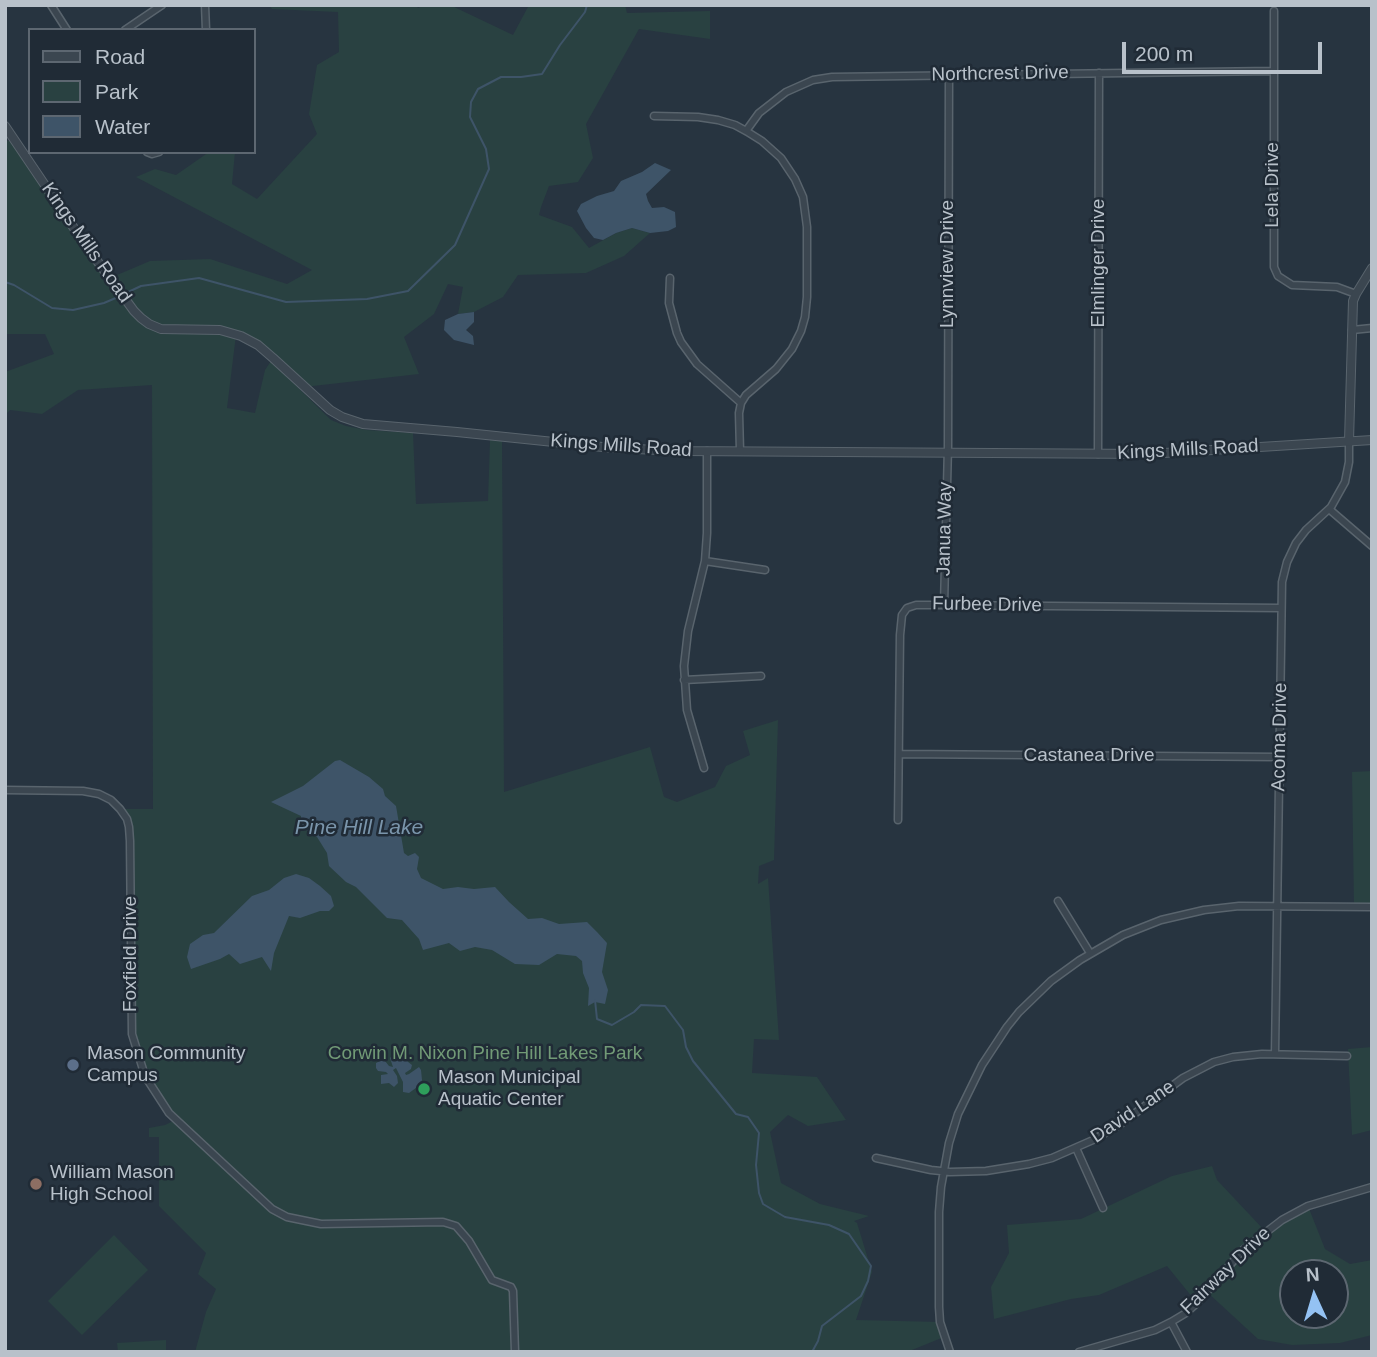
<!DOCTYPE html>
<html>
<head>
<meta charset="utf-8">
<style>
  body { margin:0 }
  #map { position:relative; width:1377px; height:1357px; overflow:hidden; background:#273440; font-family:Arial,sans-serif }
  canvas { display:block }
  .frame { position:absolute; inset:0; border:7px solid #b8c1ca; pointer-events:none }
  .legend { position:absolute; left:28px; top:28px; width:228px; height:126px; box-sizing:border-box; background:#202b36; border:2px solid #5d6771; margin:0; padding:9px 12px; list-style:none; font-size:21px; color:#b8c1ca }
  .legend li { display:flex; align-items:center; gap:14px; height:35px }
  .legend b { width:35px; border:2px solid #5d6771 }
  .north { position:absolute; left:1279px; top:1259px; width:70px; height:70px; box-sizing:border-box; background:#202b36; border:2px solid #5d6771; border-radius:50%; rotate:356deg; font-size:19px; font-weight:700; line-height:28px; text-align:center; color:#b8c1ca }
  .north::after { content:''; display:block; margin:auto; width:24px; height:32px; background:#94c2f3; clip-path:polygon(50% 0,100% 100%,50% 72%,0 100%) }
  .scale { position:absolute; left:1122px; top:42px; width:200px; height:32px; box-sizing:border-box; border:4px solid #b8c1ca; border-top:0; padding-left:9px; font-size:21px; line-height:24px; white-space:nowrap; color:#b8c1ca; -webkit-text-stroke:5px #202b36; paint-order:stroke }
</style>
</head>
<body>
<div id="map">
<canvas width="1377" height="1357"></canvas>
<div class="frame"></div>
<ul class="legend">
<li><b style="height:9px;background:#3b4650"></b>Road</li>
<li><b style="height:19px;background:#294141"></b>Park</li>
<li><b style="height:19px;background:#3e5468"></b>Water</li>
</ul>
<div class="north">N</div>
<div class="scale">200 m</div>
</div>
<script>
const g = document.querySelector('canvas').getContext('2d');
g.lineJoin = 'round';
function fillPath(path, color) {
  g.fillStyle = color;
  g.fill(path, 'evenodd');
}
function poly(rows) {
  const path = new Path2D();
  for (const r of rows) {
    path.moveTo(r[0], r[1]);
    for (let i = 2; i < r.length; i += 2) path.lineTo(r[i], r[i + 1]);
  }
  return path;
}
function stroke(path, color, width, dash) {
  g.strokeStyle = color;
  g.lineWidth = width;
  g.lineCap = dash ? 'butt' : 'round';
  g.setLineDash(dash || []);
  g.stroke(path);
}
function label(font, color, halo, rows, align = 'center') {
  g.font = font + ' Arial,sans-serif';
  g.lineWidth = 5;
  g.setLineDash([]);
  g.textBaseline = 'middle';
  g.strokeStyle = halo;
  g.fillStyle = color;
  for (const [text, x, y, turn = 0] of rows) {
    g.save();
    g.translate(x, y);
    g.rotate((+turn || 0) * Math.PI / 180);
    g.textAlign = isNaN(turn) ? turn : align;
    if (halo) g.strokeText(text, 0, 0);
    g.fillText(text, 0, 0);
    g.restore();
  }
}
fillPath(poly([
  [269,5,412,5,419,8,421,5,450,5,513,35,529,5,625,5,627,13,710,11,710,39,639,29,586,124,593,158,578,182,549,186,541,207,539,215,572,227,589,248,616,233,632,228,650,233,624,256,586,273,518,275,503,297,474,312,458,314,463,287,448,284,434,314,404,337,419,374,304,387,272,358,236,335,227,408,255,413,265,370,271,361,331,420,346,426,367,430,413,433,416,504,488,501,490,440,502,441,504,792,650,747,664,797,677,802,715,787,726,766,750,755,743,731,778,720,774,860,759,866,758,884,768,878,779,1040,754,1039,752,1073,817,1077,846,1120,808,1126,788,1115,770,1132,781,1183,820,1204,869,1216,854,1221,857,1223,872,1272,856,1320,940,1322,944,1337,907,1352,195,1352,206,1312,216,1289,198,1274,206,1253,159,1206,159,1137,149,1137,149,1128,165,1125,177,1119,145,1076,132,1034,129,827,120,809,153,809,152,385,78,390,42,414,10,410,5,415,5,372,54,354,45,334,5,334,5,141,15,141,110,278,150,261,210,259,287,284,312,270,136,177,155,169,176,175,209,152,235,152,232,184,257,199,317,134,309,114,317,65,339,52,338,12,272,9],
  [1372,771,1372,907,1354,907,1352,772],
  [1372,1047,1372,1130,1352,1135,1348,1049],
  [1212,1166,1217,1180,1265,1231,1308,1206,1325,1249,1350,1264,1372,1260,1372,1335,1340,1343,1292,1345,1258,1339,1207,1292,1197,1303,1167,1266,1099,1295,1071,1299,994,1319,991,1287,1009,1253,1007,1225,1081,1219,1172,1176],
  [1293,1273,1335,1273,1335,1315,1293,1315],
  [114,1235,148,1270,82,1335,48,1301],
  [166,1340,166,1352,118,1352,117,1343]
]), '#294141');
fillPath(poly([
  [655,163,671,170,646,194,648,201,652,208,664,207,675,212,676,227,668,231,650,233,632,228,616,233,603,240,594,238,586,228,577,211,581,204,597,196,614,191,621,181,642,172],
  [474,312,474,322,466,330,473,336,474,345,454,340,444,330,445,320,458,314],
  [340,760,369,777,383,789,385,796,396,806,404,853,408,856,415,853,419,857,417,869,421,878,443,889,458,887,474,889,495,887,509,902,528,919,542,918,559,924,587,922,597,932,607,943,602,972,608,990,605,1004,595,1002,588,1006,589,988,583,973,582,961,576,956,557,954,539,965,515,964,492,950,475,947,460,951,449,943,423,950,419,939,402,920,387,918,356,887,346,882,329,866,327,853,317,837,309,833,301,823,301,816,271,802,303,786,335,761],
  [296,874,309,878,320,886,331,896,334,906,329,911,320,911,300,918,289,916,274,953,271,971,262,957,240,964,229,954,220,959,191,969,187,957,190,944,203,935,214,933,252,896,269,890,284,878],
  [397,1051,402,1052,403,1058,412,1065,411,1069,405,1073,406,1075,409,1074,419,1067,421,1070,422,1080,420,1085,409,1093,403,1092,403,1082,396,1068,393,1070,397,1076,398,1083,394,1087,389,1083,381,1084,381,1075,388,1074,386,1072,378,1071,376,1068,376,1063,382,1060,385,1061,389,1066,393,1067,390,1058]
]), '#3e5468');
stroke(poly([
  [5,282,14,285,52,308,73,310,104,303,118,297],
  [126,293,141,286,199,278,286,302,367,299,408,291,455,245,489,169,486,149,470,117,471,102,478,89,501,77,521,77,542,74,560,45,585,12,587,5],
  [595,1000,597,1019,612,1025,634,1012,641,1005,665,1006,683,1030,686,1047,693,1061,736,1114,748,1117,759,1133,756,1165,759,1193,763,1204,785,1217,829,1225,849,1234,871,1266,868,1281,861,1296,822,1326,818,1341,812,1352]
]), '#3e5468', 2);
const minor = poly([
  [51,5,67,30],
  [205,5,206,30],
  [1274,11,1274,267,1278,276,1292,285,1337,287,1356,294],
  [125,30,162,5],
  [654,116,698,117,718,120,735,125,746,131,762,141,781,158,795,179,803,197,807,227,807,297,805,317,801,331,792,349,776,369,746,395,741,403,739,413,740,451],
  [746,131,759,113,786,92,813,80,832,77,1273,71],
  [147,152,152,154,159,152],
  [670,278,669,303,677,333,681,342,697,364,741,403],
  [1352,330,1372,328],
  [1098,454,1099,73],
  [1329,509,1372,546],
  [705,561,765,570],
  [944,605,948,446,949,74],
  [684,680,761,676],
  [899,754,1279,757],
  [704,768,687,710,684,666,688,631,705,561,707,533,707,451],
  [5,790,83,791,99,794,111,800,120,809,127,819,129,827,130,841,132,1034,145,1076,169,1113,272,1209,287,1217,321,1224,443,1222,456,1226,469,1241,492,1280,511,1287,513,1291,515,1352],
  [898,820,900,635,902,615,907,608,916,605,936,605,1281,608],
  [1058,901,1090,953],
  [1275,1054,1282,582,1287,562,1296,543,1306,530,1331,507,1345,482,1349,462,1349,441],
  [1076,1148,1103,1208],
  [876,1158,931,1170,950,1172,986,1171,1029,1164,1052,1158,1093,1140,1119,1125,1183,1078,1214,1062,1233,1057,1262,1054,1347,1056],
  [1171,1322,1187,1352],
  [950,1352,940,1322,939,1307,939,1212,941,1187,949,1143,958,1114,982,1065,1007,1027,1019,1012,1051,981,1080,960,1123,935,1161,920,1204,910,1239,906,1372,907],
  [1079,1352,1155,1330,1171,1322,1186,1313,1197,1303,1243,1250,1282,1220,1308,1206,1372,1187]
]);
const tertiary = poly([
  [5,126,84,243,134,311,141,318,149,324,161,329,220,330,241,336,258,345,273,358,330,410,342,417,363,424,457,432,612,448,682,451,1148,454,1372,440],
  [1349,441,1353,301,1356,294,1372,268]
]);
stroke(minor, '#59646d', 9);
stroke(tertiary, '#59646d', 10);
stroke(minor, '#3b4650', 6);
stroke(tertiary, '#3b4650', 8);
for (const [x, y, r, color] of [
  [73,1065,7,"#5c6f8a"],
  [424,1089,7,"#2e9e5b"],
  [36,1184,7,"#8d6e63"]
]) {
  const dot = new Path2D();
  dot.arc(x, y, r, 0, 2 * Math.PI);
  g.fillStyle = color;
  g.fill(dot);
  stroke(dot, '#202b36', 2.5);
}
label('19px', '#b8c1ca', '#202b36', [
  ["Northcrest Drive",1000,74,-1],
  ["Lela Drive",1273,185,-90],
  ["Kings Mills Road",86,243,55],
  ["Elmlinger Drive",1099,263,-90],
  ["Lynnview Drive",948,264,-90],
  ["Kings Mills Road",621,446,4],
  ["Kings Mills Road",1188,450,-3],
  ["Janua Way",945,529,-89],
  ["Furbee Drive",987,605,1],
  ["Acoma Drive",1280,737,-89],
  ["Castanea Drive",1089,756],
  ["Foxfield Drive",131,954,-90],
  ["David Lane",1133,1112,-34],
  ["Fairway Drive",1226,1271,-44]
]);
label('19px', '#b8c1ca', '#202b36', [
  ["Mason Community",87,1054],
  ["Campus",87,1076],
  ["Mason Municipal",438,1078],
  ["Aquatic Center",438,1100],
  ["William Mason",50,1173],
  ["High School",50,1195]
], 'left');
label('19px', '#719a76', '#202b36', [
  ["Corwin M. Nixon Pine Hill Lakes Park",485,1054]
]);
label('italic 21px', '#7a95ab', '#202b36', [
  ["Pine Hill Lake",359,828]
]);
</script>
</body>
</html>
